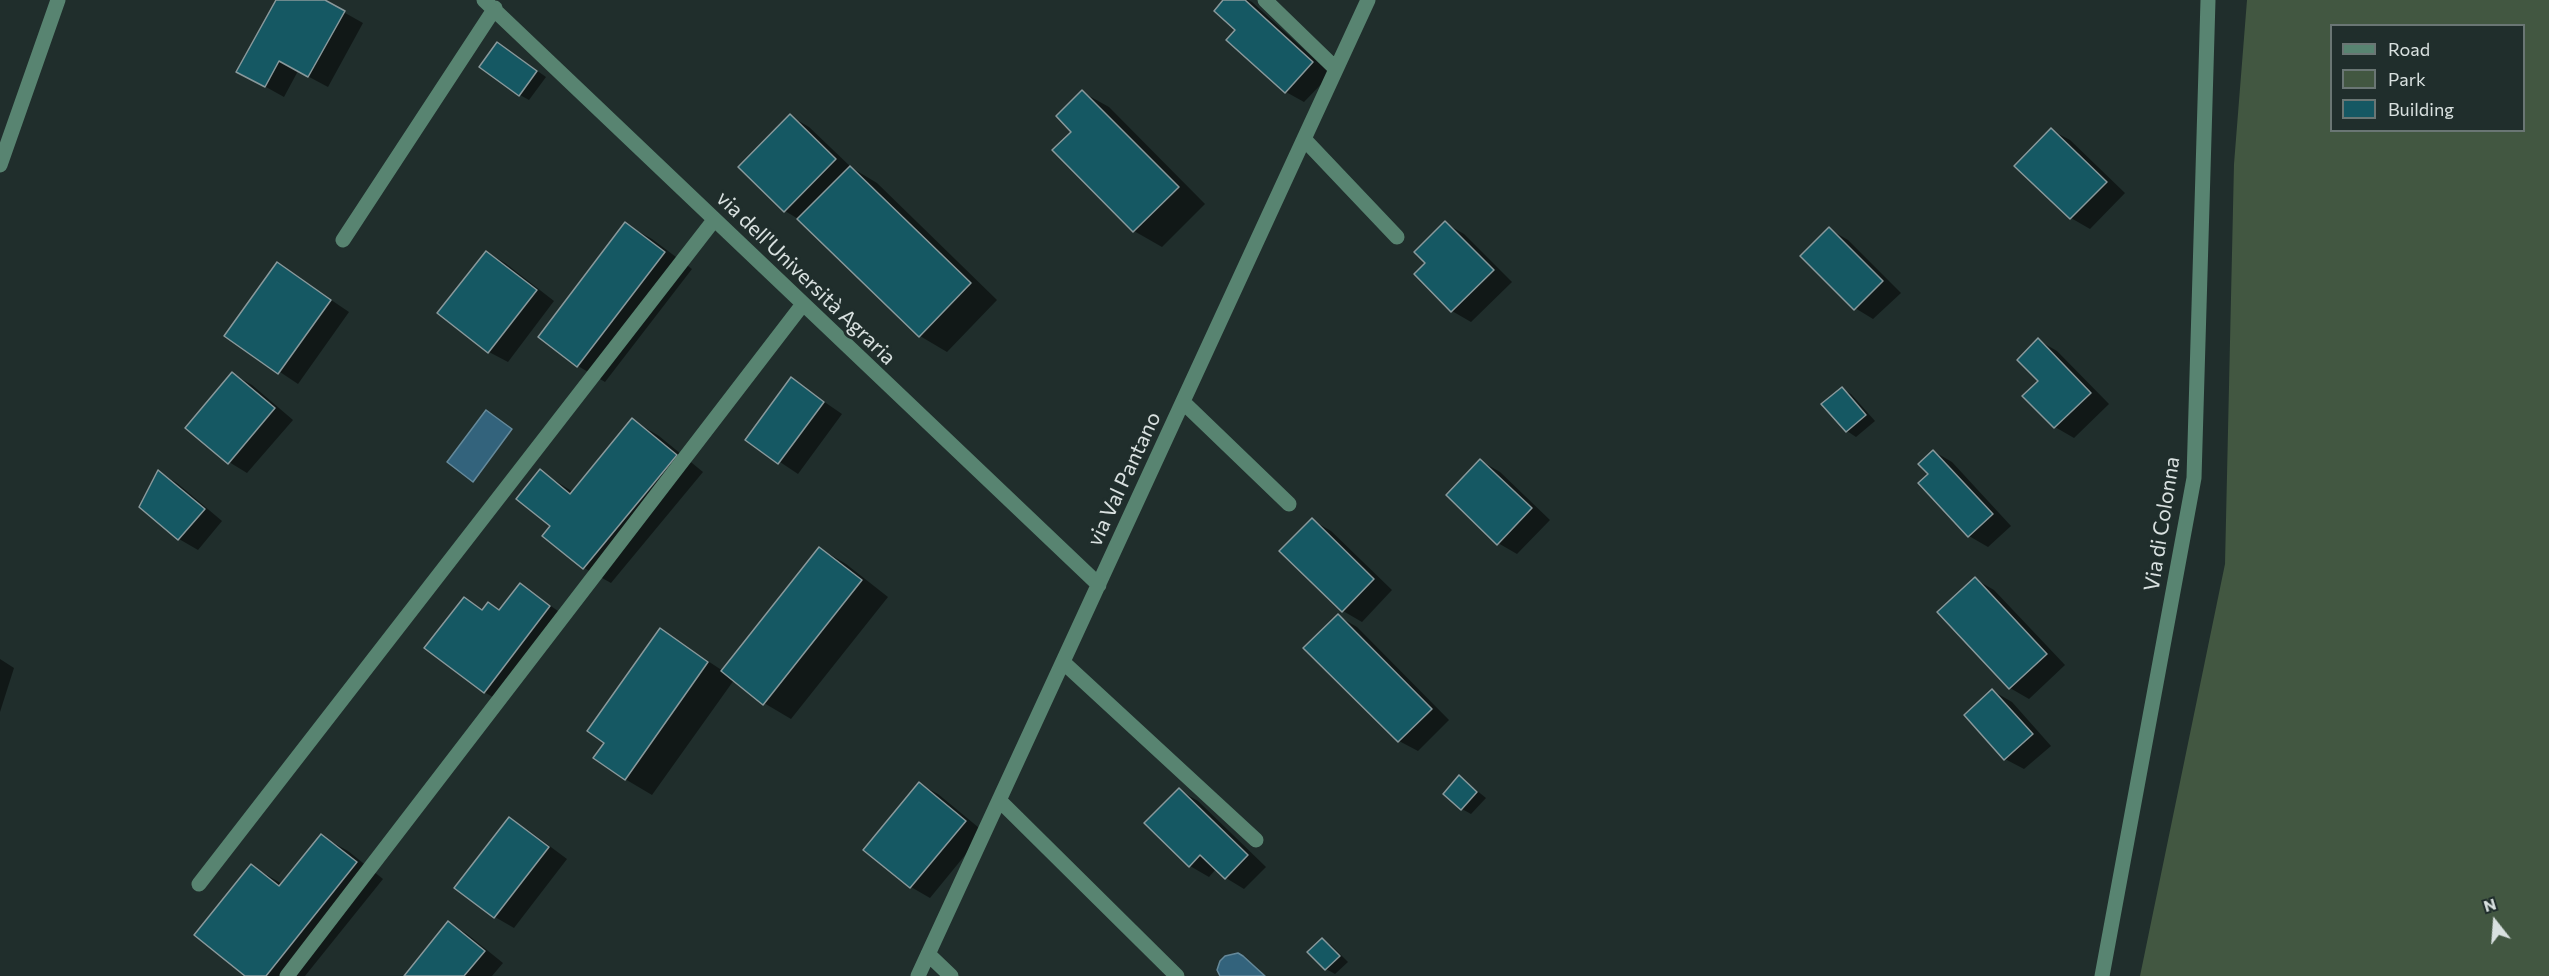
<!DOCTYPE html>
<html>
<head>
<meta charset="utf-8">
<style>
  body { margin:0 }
  #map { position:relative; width:2549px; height:976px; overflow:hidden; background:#202e2c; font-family:Commissioner,sans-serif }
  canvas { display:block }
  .legend { position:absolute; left:2330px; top:24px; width:195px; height:108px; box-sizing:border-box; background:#202e2c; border:2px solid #6a7674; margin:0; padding:8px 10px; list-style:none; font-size:18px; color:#d9e1e0 }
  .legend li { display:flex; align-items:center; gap:12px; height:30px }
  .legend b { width:30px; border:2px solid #6a7674 }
  .north { position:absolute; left:2465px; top:892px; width:60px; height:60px; -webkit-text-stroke:4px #202e2c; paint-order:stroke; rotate:343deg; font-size:16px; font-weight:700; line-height:24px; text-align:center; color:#d9e1e0 }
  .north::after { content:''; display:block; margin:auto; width:21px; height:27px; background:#d9e1e0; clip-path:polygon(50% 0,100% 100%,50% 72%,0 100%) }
</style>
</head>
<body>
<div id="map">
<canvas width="2549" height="976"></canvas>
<ul class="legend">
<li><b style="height:8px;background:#588471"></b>Road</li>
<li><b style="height:16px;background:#425741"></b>Park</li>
<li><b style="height:16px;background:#155863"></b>Building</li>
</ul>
<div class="north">N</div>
</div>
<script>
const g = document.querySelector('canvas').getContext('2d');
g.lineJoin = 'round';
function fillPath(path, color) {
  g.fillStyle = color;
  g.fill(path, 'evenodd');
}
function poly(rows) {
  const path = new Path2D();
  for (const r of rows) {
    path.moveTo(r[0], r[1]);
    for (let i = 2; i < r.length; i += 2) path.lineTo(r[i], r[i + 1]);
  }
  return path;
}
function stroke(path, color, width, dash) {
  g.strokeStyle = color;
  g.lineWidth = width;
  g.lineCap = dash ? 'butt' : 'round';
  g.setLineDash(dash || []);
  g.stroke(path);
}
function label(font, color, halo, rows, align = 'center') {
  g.font = font + ' Commissioner,sans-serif';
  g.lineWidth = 6;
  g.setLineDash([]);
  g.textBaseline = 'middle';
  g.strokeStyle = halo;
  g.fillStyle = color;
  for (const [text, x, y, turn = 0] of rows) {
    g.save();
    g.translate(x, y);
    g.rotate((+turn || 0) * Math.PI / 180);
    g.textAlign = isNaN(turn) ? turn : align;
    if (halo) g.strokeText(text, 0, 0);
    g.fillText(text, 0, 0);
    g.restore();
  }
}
fillPath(poly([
  [2247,0,2549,0,2549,976,2140,976,2225,564,2234,164],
  [2332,26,2524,26,2524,130,2332,130]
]), '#425741');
const water = poly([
  [486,410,512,429,473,482,447,462,486,410],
  [1238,953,1243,956,1265,976,1220,976,1217,970,1220,961,1225,956,1238,953]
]);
fillPath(water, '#33637c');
stroke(water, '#65899a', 1.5);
fillPath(poly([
  [277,0,322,0,363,23,328,87,298,71,284,97,257,82],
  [1225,0,1248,0,1252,2,1331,74,1304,102,1286,92,1237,30],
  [498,43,546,77,529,100,520,95],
  [1082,92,1109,107,1205,204,1162,247,1134,231,1054,150,1073,132],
  [790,116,809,127,852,168,877,183,997,300,947,352,920,336,800,220,785,211],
  [2051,130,2070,140,2125,193,2090,229,2071,218,2016,166],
  [1445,223,1464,234,1512,282,1471,322,1452,311,1416,274,1427,263],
  [625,224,652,239,692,269,605,382,578,366,540,337],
  [1829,229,1848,240,1901,293,1873,319,1855,308],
  [486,252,505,263,554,301,508,362,489,352],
  [278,264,349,312,298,384,226,336],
  [2038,340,2057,351,2109,404,2074,438,2055,427,2040,382],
  [233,374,252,385,293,420,247,473,229,462],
  [791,379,842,414,798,474,747,440],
  [1842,389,1851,394,1875,421,1856,437,1847,431,1824,404],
  [632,420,659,436,703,472,611,583,584,568,552,526,540,471,573,492],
  [1933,451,1952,462,2011,526,1988,547,1969,536,1930,474],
  [1481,461,1500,472,1550,520,1517,554,1498,543],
  [158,472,177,483,222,521,198,550,179,539,141,507],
  [1312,520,1331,531,1392,590,1362,622,1343,611],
  [819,548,846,564,888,597,791,719,764,703,734,680,652,795,625,779,606,743,661,630,723,671],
  [1975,579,1994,590,2065,665,2029,699,2010,688,1939,612],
  [521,585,568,618,503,703,484,692,465,599,484,610,489,604,501,611],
  [1338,616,1357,627,1449,720,1418,751,1399,741],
  [0,659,14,668,0,712],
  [1993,691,2012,702,2051,746,2024,769,2005,759],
  [1460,777,1486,798,1471,814,1462,809],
  [919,784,938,794,984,832,930,898,911,887,866,850],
  [1179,790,1198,801,1266,867,1244,889,1226,878,1216,869,1209,877,1190,866],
  [509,819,528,830,567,859,514,928,495,917,456,888],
  [321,836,348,851,383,879,305,976,248,976,252,866,282,884],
  [449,923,467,934,503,963,492,976,406,976],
  [1322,940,1331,945,1348,962,1335,974,1326,969,1310,952]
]), '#0007');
const building = poly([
  [276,0,325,0,345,11,308,77,279,61,265,87,236,72,276,0],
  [1223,0,1245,0,1313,62,1285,93,1226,40,1235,30,1214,11,1223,0],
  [497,42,537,71,519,96,479,67,497,42],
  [1082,90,1179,187,1133,232,1052,150,1071,132,1056,116,1082,90],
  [790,114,836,159,784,212,738,167,790,114],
  [2051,128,2107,182,2070,219,2014,166,2051,128],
  [850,166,971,283,919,337,797,219,850,166],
  [1445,221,1494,270,1451,312,1414,274,1425,263,1414,252,1445,221],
  [625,222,665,252,577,367,538,337,625,222],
  [1829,227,1883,281,1854,310,1800,256,1829,227],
  [486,251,537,290,488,353,437,313,486,251],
  [277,262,331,300,278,374,224,336,277,262],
  [2038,338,2091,393,2054,428,2022,396,2038,381,2017,360,2038,338],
  [232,372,275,408,228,464,185,428,232,372],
  [791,377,824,402,778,464,745,440,791,377],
  [1842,387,1866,415,1846,432,1821,404,1842,387],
  [632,418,677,455,583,569,542,536,550,526,516,499,540,469,570,494,632,418],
  [1933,450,1993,514,1968,537,1918,483,1928,474,1918,464,1933,450],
  [1480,459,1532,508,1497,545,1446,495,1480,459],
  [158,470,205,509,178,540,139,507,158,470],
  [1312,518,1374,579,1342,612,1279,551,1312,518],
  [819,547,862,580,763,705,721,671,819,547],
  [1975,577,2047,654,2009,689,1937,612,1975,577],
  [520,583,550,606,484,693,424,648,464,597,482,610,488,602,499,610,520,583],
  [1338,614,1432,709,1398,742,1303,648,1338,614],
  [660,628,708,662,625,780,593,758,604,743,587,731,660,628],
  [1992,689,2033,734,2004,760,1964,715,1992,689],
  [1459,775,1477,792,1461,810,1443,794,1459,775],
  [919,782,966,821,910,888,863,850,919,782],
  [1179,788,1248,855,1225,879,1200,855,1189,867,1144,823,1179,788],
  [509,817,549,847,494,918,454,888,509,817],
  [321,834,357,862,266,976,245,976,194,935,251,864,279,886,321,834],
  [448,921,485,951,464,976,404,976,448,921],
  [1322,938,1340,956,1325,970,1307,952,1322,938]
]);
fillPath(building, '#155863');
stroke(building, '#89999c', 1.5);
stroke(poly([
  [484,0,1099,585],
  [1265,0,1336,69],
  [1304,139,1397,237],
  [0,165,58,0],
  [343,240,495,8],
  [1183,402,1289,504],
  [1063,662,1256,840],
  [999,800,1177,976],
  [199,884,714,220],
  [928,954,951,976],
  [287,976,803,304],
  [918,976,1368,0],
  [2102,976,2194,478,2208,0]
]), '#588471', 15);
label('21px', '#d9e1e0', '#202e2c', [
  ["via dell'Università Agraria",806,278,44],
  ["via Val Pantano",1124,479,-65],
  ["Via di Colonna",2162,524,-81]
]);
</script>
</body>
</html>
